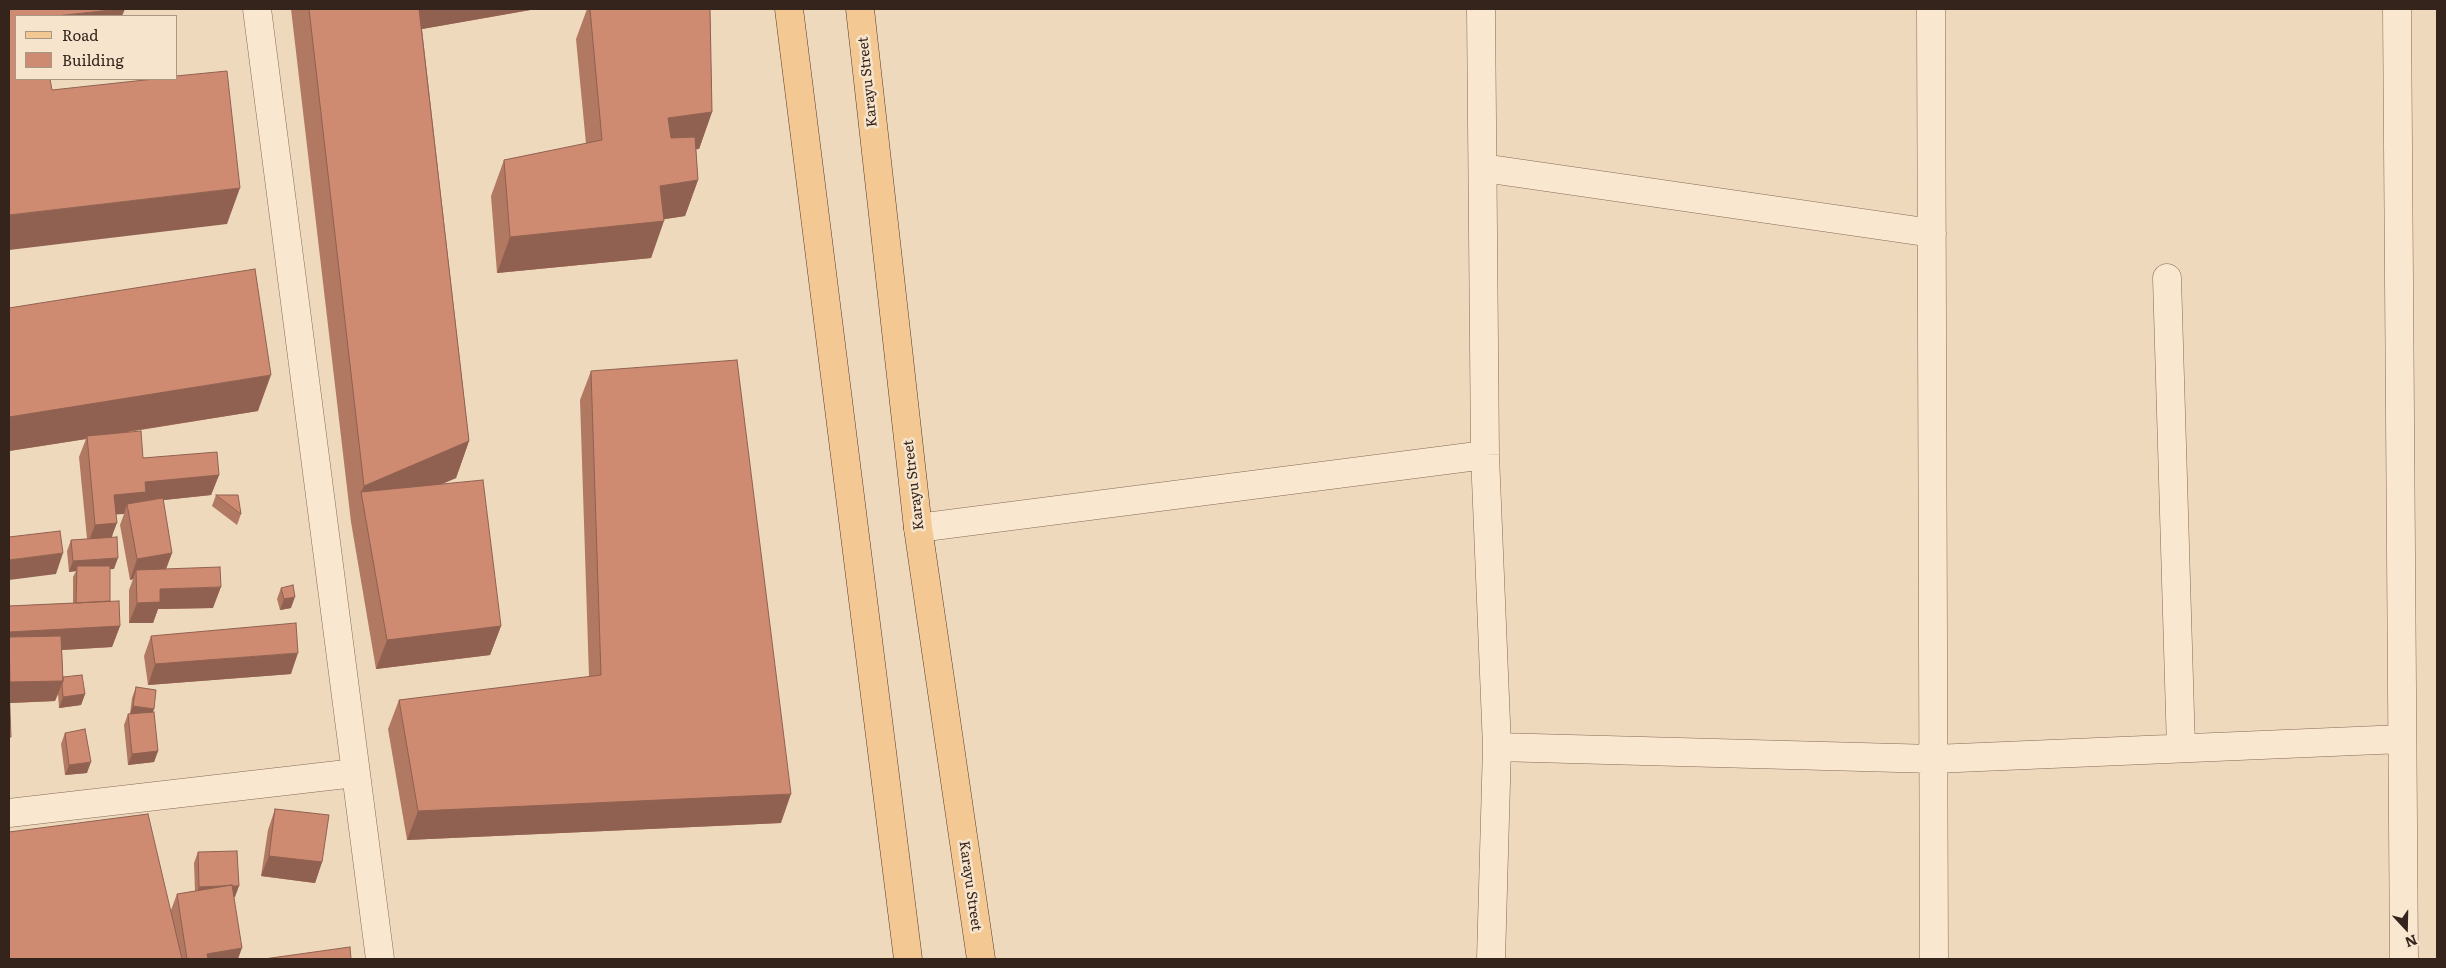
<!DOCTYPE html>
<html>
<head>
<meta charset="utf-8">
<style>
  body { margin:0 }
  #map { position:relative; width:2446px; height:968px; overflow:hidden; background:#eed9bd; font-family:Literata,serif }
  canvas { display:block }
  .frame { position:absolute; inset:0; border:10px solid #35241b; pointer-events:none }
  .legend { position:absolute; left:15px; top:15px; width:162px; height:65px; box-sizing:border-box; background:#f6e4cd; border:1px solid #a99786; margin:0; padding:6px 9px; list-style:none; font-size:15px; color:#35241b }
  .legend li { display:flex; align-items:center; gap:10px; height:25px }
  .legend b { width:25px; border:1px solid #a99786 }
  .north { position:absolute; left:2381px; top:903px; width:50px; height:50px; -webkit-text-stroke:4px #f6e4cd; paint-order:stroke; rotate:159deg; font-size:14px; font-weight:700; line-height:20px; text-align:center; color:#35241b }
  .north::after { content:''; display:block; margin:auto; width:18px; height:22px; background:#35241b; clip-path:polygon(50% 0,100% 100%,50% 72%,0 100%) }
</style>
</head>
<body>
<div id="map">
<canvas width="2446" height="968"></canvas>
<div class="frame"></div>
<ul class="legend">
<li><b style="height:6px;background:#f4c893"></b>Road</li>
<li><b style="height:14px;background:#ce8b72"></b>Building</li>
</ul>
<div class="north">N</div>
</div>
<script>
const g = document.querySelector('canvas').getContext('2d');
g.lineJoin = 'round';
function poly(rows) {
  const path = new Path2D();
  for (const r of rows) {
    path.moveTo(r[0], r[1]);
    for (let i = 2; i < r.length; i += 2) path.lineTo(r[i], r[i + 1]);
  }
  return path;
}
function stroke(path, color, width, dash) {
  g.strokeStyle = color;
  g.lineWidth = width;
  g.lineCap = dash ? 'butt' : 'round';
  g.setLineDash(dash || []);
  g.stroke(path);
}
function fillPath(path, color) {
  g.fillStyle = color;
  g.fill(path, 'evenodd');
}
function label(font, color, halo, rows, align = 'center') {
  g.font = font + ' Literata,serif';
  g.lineWidth = 5;
  g.setLineDash([]);
  g.textBaseline = 'middle';
  g.strokeStyle = halo;
  g.fillStyle = color;
  for (const [text, x, y, turn = 0] of rows) {
    g.save();
    g.translate(x, y);
    g.rotate((+turn || 0) * Math.PI / 180);
    g.textAlign = isNaN(turn) ? turn : align;
    if (halo) g.strokeText(text, 0, 0);
    g.fillText(text, 0, 0);
    g.restore();
  }
}
const minor = poly([
  [257,9,380,959],
  [1481,9,1485,455,1497,747,1491,959],
  [1931,9,1934,959],
  [2397,9,2404,959],
  [1483,168,1932,233],
  [2167,278,2181,748],
  [918,528,1485,455],
  [1497,747,1934,759,2402,739],
  [9,813,355,773]
]);
const major = poly([
  [789,9,908,959],
  [860,9,918,528,981,959]
]);
stroke(minor, '#876956', 29);
stroke(major, '#54382b', 29);
stroke(minor, '#f9e7d0', 28);
stroke(major, '#f4c893', 28);
fillPath(poly([
  [291,9,536,9,422,29,469,441,456,478,440,485,501,626,490,655,376,669,351,522],
  [587,9,710,9,712,112,699,149,696,149,698,180,685,216,664,219,651,258,497,273,491,196,504,160,586,144,576,39],
  [9,308,258,411,122,433,143,458,219,475,211,495,163,500,172,553,166,569,213,608,158,609,153,623,129,623,129,590,133,579,130,580,120,525,124,514,116,514,112,537,114,569,110,569,110,601,120,626,112,647,62,650,63,677,85,694,81,705,59,708,58,694,55,701,10,703,9,744,9,606,73,603,73,577,76,571,69,572,67,551,71,540,87,539,79,457,86,439,9,451],
  [591,371,781,823,407,840,388,729,399,700,589,677,580,400],
  [216,495,241,514,237,525,212,506],
  [281,588,291,608,280,610,277,599],
  [151,636,291,674,148,685,144,656],
  [136,687,154,709,152,712,158,751,154,762,128,765,124,725,128,714,130,714,132,698],
  [65,733,87,773,65,775,61,744],
  [275,809,322,862,315,883,261,876,268,830],
  [198,852,235,897,234,897,238,959,9,959,171,910,177,894,195,891,194,863]
]), '#b17862');
fillPath(poly([
  [119,9,125,9,122,16,56,16],
  [413,9,536,9,405,32],
  [712,112,699,149,655,154,668,118],
  [698,180,685,216,647,222,660,186],
  [240,188,227,224,9,250,9,215],
  [664,221,651,258,497,273,510,237],
  [271,375,258,411,87,438,87,436,86,439,9,451,9,417],
  [469,441,456,478,365,516,361,492,364,486],
  [219,475,211,495,127,504,124,514,107,515,114,495,145,482],
  [117,523,109,544,87,546,95,525],
  [63,553,56,574,9,580,9,560],
  [172,553,164,574,136,570,133,579,130,580,137,559],
  [118,558,114,569,77,571,77,566,76,571,69,572,73,561],
  [221,587,213,608,158,609,153,623,129,623,137,603,160,589],
  [295,597,291,608,280,610,284,599],
  [120,626,112,647,9,653,9,632],
  [501,626,490,655,376,669,387,640],
  [298,653,291,674,148,685,155,664],
  [63,681,55,701,9,703,9,686,10,682],
  [85,694,81,705,59,708,63,697],
  [133,706,154,709,150,720,129,717],
  [158,751,154,762,128,765,132,754],
  [91,762,87,773,65,775,69,765],
  [791,794,781,823,407,840,418,811],
  [269,856,322,862,315,883,261,876],
  [239,886,235,897,195,898,199,887],
  [242,948,238,959,205,959,207,954]
]), '#906150');
const building = poly([
  [9,9,119,9,56,16,16,16,16,79,50,79,52,90,154,79,176,79,176,76,227,71,240,188,9,215,9,9],
  [309,9,419,9,469,441,364,486,309,9],
  [590,9,710,9,712,112,668,118,671,138,695,137,698,180,660,186,664,221,510,237,504,160,602,140,590,9],
  [255,269,271,375,9,417,9,308,255,269],
  [737,360,791,794,418,811,399,700,601,675,591,371,737,360],
  [141,431,143,458,217,452,219,475,145,482,146,492,114,495,117,523,95,525,87,436,141,431],
  [483,480,501,626,387,640,361,492,483,480],
  [216,495,238,495,241,514,216,495],
  [163,498,172,553,137,559,127,504,163,498],
  [60,531,63,553,9,560,9,537,60,531],
  [117,537,118,558,73,561,71,540,117,537],
  [77,566,110,566,110,601,76,603,77,566],
  [220,567,221,587,160,589,160,602,137,603,136,570,220,567],
  [293,585,295,597,284,599,281,588,293,585],
  [119,601,120,626,9,632,9,606,119,601],
  [296,623,298,653,155,664,151,636,296,623],
  [61,636,63,681,10,682,9,637,61,636],
  [82,675,85,694,63,697,62,684,63,681,63,677,82,675],
  [9,684,11,737,9,737,9,684],
  [136,687,156,690,154,709,133,706,136,687],
  [154,712,158,751,132,754,128,714,154,712],
  [85,729,91,762,69,765,65,733,85,729],
  [275,809,329,815,322,862,269,856,275,809],
  [148,814,182,959,9,959,9,832,148,814],
  [237,851,239,886,232,886,232,885,221,886,199,887,198,852,237,851],
  [232,885,242,948,207,954,208,959,187,959,177,894,232,885],
  [350,947,351,959,264,959,350,947]
]);
fillPath(building, '#ce8b72');
stroke(building, '#906150', 1);
label('14px', '#35241b', '#f6e4cd', [
  ["Karayu Street",868,82,-96],
  ["Karayu Street",914,485,-97],
  ["Karayu Street",970,886,82]
]);
</script>
</body>
</html>
